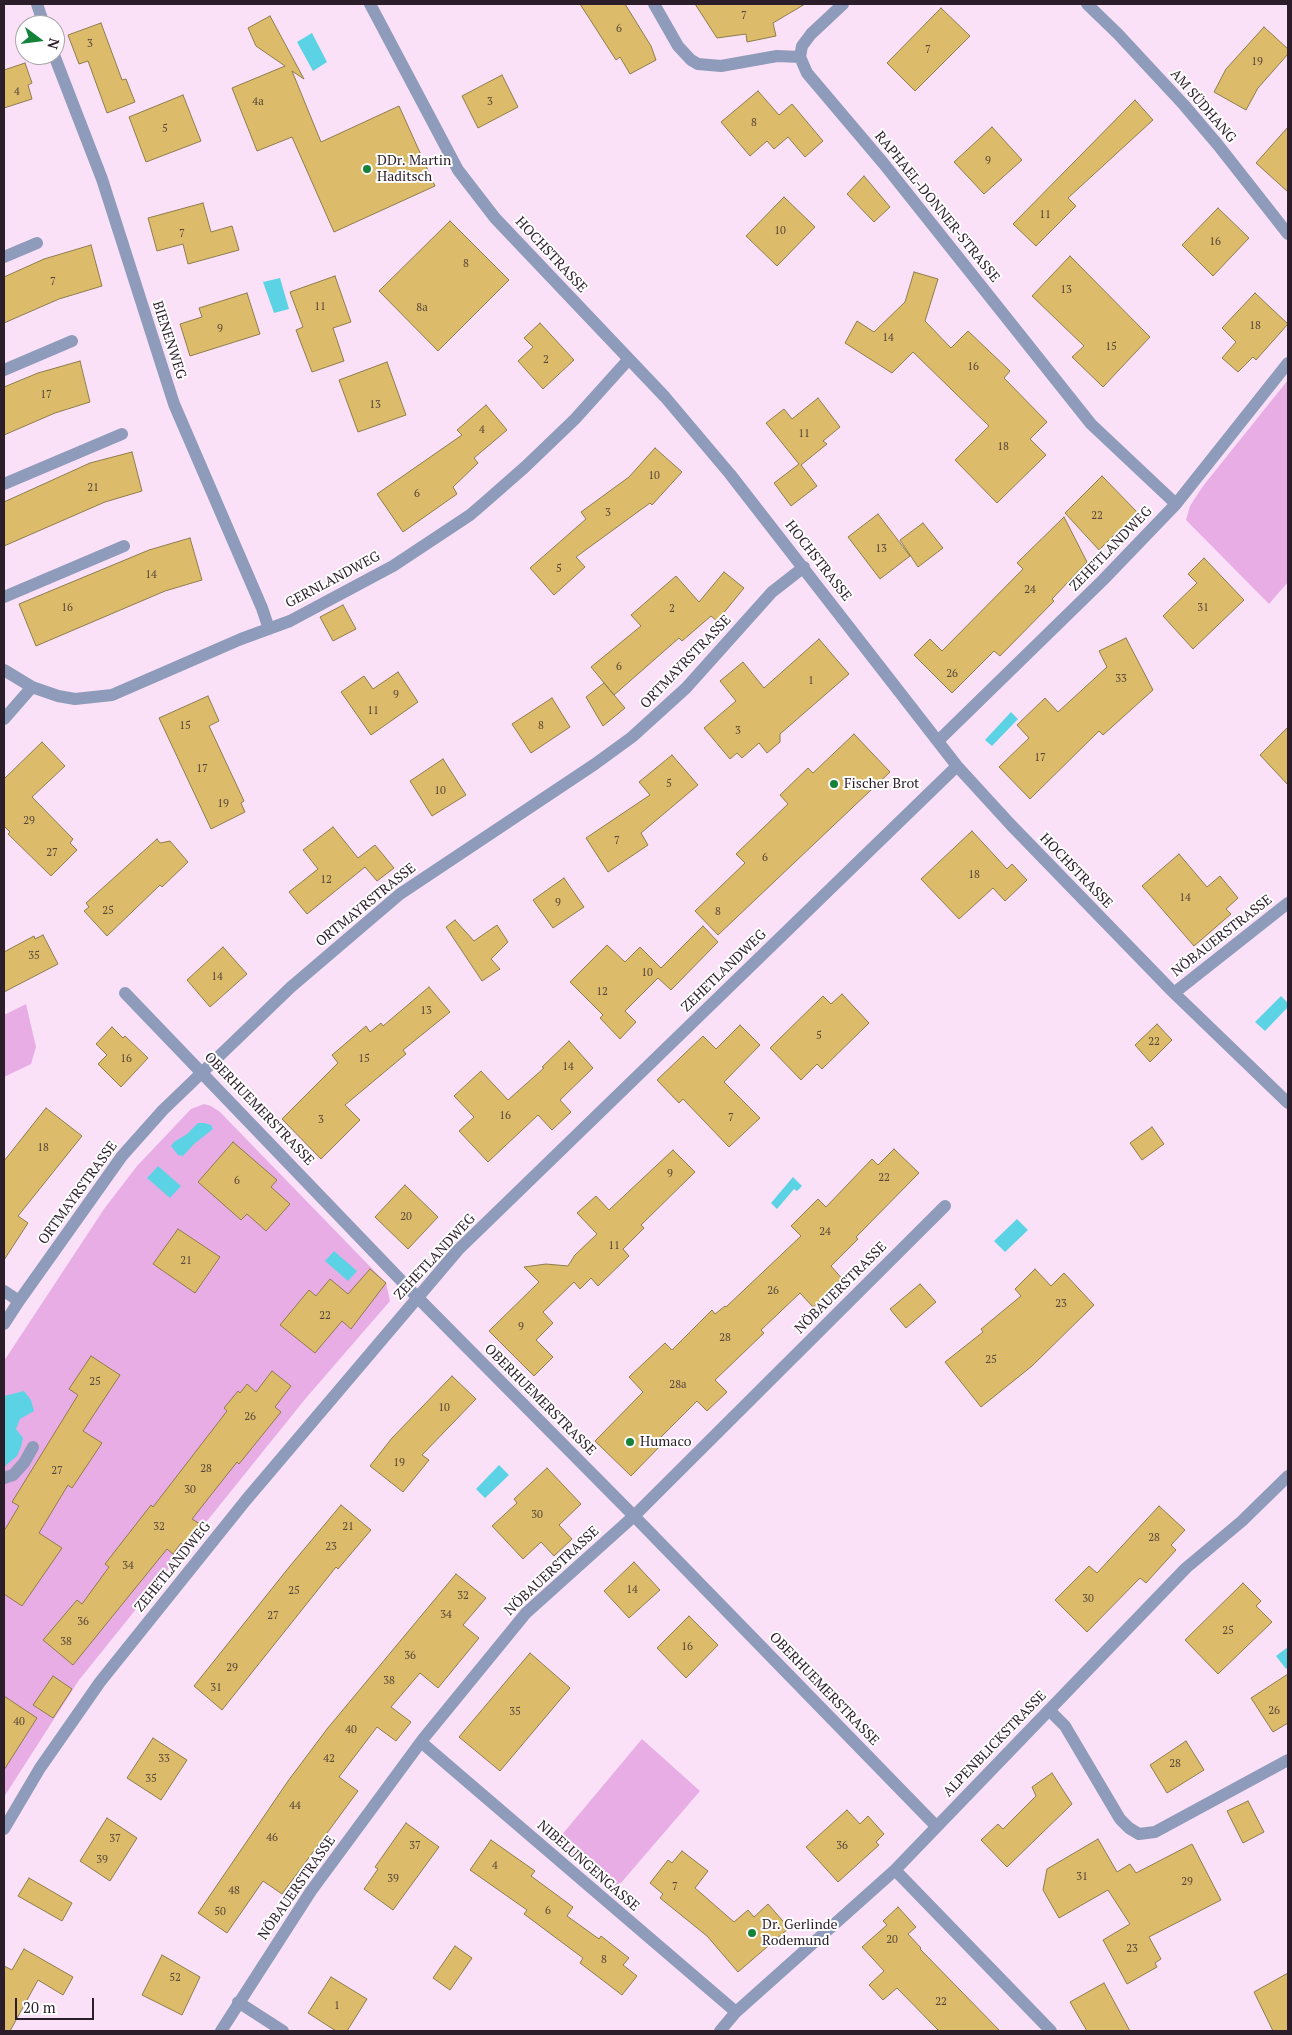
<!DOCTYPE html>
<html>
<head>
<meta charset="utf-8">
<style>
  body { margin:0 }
  #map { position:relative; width:1292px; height:2035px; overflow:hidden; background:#fae1f8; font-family:"PT Serif",serif }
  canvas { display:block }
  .frame { position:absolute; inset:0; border:5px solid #2c1d2b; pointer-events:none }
  .north { position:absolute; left:15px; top:15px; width:50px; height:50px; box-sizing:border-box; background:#fff; border:1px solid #aba5aa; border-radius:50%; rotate:105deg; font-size:14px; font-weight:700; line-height:20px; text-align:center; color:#2c1d2b }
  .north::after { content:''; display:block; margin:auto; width:18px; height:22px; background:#148239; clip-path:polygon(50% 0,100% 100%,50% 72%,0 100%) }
  .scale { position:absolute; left:15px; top:1998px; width:79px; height:22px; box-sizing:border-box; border:2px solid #2c1d2b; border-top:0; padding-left:6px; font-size:15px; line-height:18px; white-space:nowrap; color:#2c1d2b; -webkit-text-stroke:4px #fff; paint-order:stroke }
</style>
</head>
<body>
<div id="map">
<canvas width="1292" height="2035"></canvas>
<div class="frame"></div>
<div class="north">N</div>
<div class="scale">20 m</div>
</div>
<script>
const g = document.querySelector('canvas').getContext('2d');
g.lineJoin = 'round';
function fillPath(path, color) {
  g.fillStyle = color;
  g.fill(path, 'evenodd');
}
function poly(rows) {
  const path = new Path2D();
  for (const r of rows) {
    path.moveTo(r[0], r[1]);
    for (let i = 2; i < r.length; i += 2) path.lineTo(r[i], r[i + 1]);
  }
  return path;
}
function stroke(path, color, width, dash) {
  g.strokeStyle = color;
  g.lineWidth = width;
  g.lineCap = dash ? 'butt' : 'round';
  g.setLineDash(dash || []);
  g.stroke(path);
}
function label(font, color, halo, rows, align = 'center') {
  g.font = font + ' "PT Serif",serif';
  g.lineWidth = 4;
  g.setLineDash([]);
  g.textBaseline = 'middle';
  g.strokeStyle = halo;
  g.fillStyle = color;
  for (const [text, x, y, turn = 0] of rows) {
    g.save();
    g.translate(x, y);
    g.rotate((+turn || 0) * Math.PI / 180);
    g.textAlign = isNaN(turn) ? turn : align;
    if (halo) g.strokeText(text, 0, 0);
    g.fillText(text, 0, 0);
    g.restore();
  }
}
fillPath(poly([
  [1288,380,1288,582,1269,604,1186,520,1190,506,1203,486],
  [26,1004,36,1047,31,1064,4,1077,4,1015],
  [204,1104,211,1106,220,1112,386,1283,390,1301,306,1398,79,1680,4,1797,4,1361,104,1209,137,1166,191,1109],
  [642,1739,700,1791,614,1891,555,1843]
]), '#e9ade5');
fillPath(poly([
  [312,33,327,62,313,71,297,42],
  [280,278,289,309,274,313,263,282],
  [1011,712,1018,719,992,746,985,740],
  [1281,996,1288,1003,1288,1007,1265,1031,1255,1022],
  [198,1123,205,1123,211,1125,213,1129,194,1144,183,1156,178,1155,171,1146,174,1142,187,1134],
  [158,1166,181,1186,170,1198,147,1178],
  [793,1177,802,1186,797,1191,794,1189,777,1209,771,1203],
  [1017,1219,1028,1230,1005,1252,994,1241],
  [334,1251,357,1271,348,1281,325,1261],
  [24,1391,31,1400,34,1411,20,1419,16,1429,23,1438,21,1447,17,1456,4,1467,4,1396],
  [499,1465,509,1475,485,1498,476,1489],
  [1288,1647,1288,1667,1286,1669,1276,1656]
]), '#5cd3e5');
const building = poly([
  [580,4,625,4,651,46,656,60,630,74,620,57,616,60,580,4],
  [695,4,805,4,773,23,776,36,747,42,746,34,717,38,695,4],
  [941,8,970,36,915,91,887,63,941,8],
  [270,16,304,79,292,71,321,142,399,106,435,186,334,232,292,137,257,151,232,88,285,66,256,46,248,28,270,16],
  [101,23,122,80,126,79,135,102,107,113,88,61,79,64,68,35,101,23],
  [1264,27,1288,49,1288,54,1258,88,1246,110,1214,92,1226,69,1264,27],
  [25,63,32,83,28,85,32,99,4,108,4,70,25,63],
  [502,75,518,107,478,128,462,96,502,75],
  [758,91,779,115,792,104,823,141,805,157,788,137,774,149,767,141,750,156,721,122,758,91],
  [183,95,201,141,146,162,129,117,183,95],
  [1135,100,1153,120,1068,198,1076,206,1036,246,1013,224,1135,100],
  [992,127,1022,160,984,194,954,162,992,127],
  [1288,127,1288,192,1256,163,1288,127],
  [864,176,890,207,874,222,847,194,864,176],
  [784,197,815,227,777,266,746,236,784,197],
  [203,203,211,232,232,226,239,250,188,264,183,244,157,251,148,218,203,203],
  [1218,208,1249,238,1213,276,1182,245,1218,208],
  [450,221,509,280,438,351,379,291,450,221],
  [91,245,102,286,59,299,4,323,4,277,44,259,91,245],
  [1070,256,1150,337,1103,387,1072,357,1084,346,1032,296,1070,256],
  [914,272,938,279,925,321,951,348,968,331,1010,371,1004,378,1047,422,1030,439,1046,455,997,503,955,460,989,426,913,352,892,373,845,343,857,321,874,332,905,302,914,272],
  [335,276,351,322,333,328,344,361,312,372,296,330,303,327,290,292,335,276],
  [247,293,260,334,190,356,180,324,202,317,199,308,247,293],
  [1255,293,1288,324,1256,360,1253,357,1238,372,1222,358,1236,342,1222,328,1255,293],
  [540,323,574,360,543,389,518,361,533,347,524,338,540,323],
  [80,361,90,402,55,413,4,435,4,387,38,373,80,361],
  [387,362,406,415,358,432,339,380,387,362],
  [818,398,840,427,823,441,827,444,801,465,817,486,791,506,774,483,799,464,766,423,784,409,792,419,818,398],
  [486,405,507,430,474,458,478,463,453,487,457,494,403,532,377,494,462,435,457,430,486,405],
  [655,448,682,472,652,505,650,503,576,557,585,567,554,595,530,568,586,519,581,512,629,477,655,448],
  [132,452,142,491,105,502,4,546,4,502,90,463,132,452],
  [1102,476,1137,512,1099,550,1065,513,1102,476],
  [878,514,910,556,880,579,848,537,878,514],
  [1064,517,1087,562,1052,599,1054,601,1000,656,994,651,952,693,914,655,930,639,942,651,1023,569,1017,563,1064,517],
  [923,523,943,548,918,567,900,540,923,523],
  [190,538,202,580,165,591,36,646,19,604,149,550,190,538],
  [1204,558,1244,600,1193,649,1163,616,1197,583,1188,574,1204,558],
  [724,572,744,588,717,621,711,616,682,641,679,638,614,695,591,667,641,626,631,615,676,576,699,602,724,572],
  [343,605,356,629,333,641,320,617,343,605],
  [1126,638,1153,690,1103,735,1099,731,1030,799,999,767,1029,738,1017,725,1045,698,1058,712,1107,667,1099,651,1126,638],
  [819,639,849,674,780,734,780,742,767,753,759,743,742,758,737,753,730,759,704,728,736,701,720,681,743,662,764,688,819,639],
  [398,672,418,702,371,735,341,692,364,676,373,689,398,672],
  [604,683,625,708,603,726,586,697,604,683],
  [208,696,219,721,209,726,244,801,241,803,245,812,211,829,159,718,208,696],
  [552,698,570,727,531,753,512,724,552,698],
  [1288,727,1288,785,1260,755,1288,727],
  [854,734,890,772,718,935,695,911,745,863,736,854,788,804,780,795,808,768,813,773,854,734],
  [42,742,65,766,32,797,73,839,70,843,77,850,51,876,8,834,10,832,4,826,4,779,42,742],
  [672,755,698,785,641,833,648,845,608,872,586,838,650,795,639,782,672,755],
  [443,759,466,795,432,816,410,781,443,759],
  [333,827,358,858,375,845,394,868,377,881,365,867,307,914,289,892,318,869,303,850,333,827],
  [972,831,1007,869,1012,864,1027,880,1005,901,993,888,959,919,921,879,972,831],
  [157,839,160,843,170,841,188,862,162,887,160,885,107,936,84,911,89,907,86,903,157,839],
  [1179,854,1207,887,1220,876,1238,898,1226,909,1231,914,1194,946,1142,886,1179,854],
  [564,878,584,907,553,928,533,900,564,878],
  [455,920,474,941,497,925,508,942,491,959,500,969,482,981,446,927,455,920],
  [703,926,718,942,671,990,658,978,625,1011,636,1022,620,1039,600,1018,603,1015,570,982,607,945,625,962,640,947,661,968,703,926],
  [43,935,58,964,4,992,4,952,34,936,35,939,43,935],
  [223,947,247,974,210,1007,187,980,223,947],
  [429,987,450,1012,403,1050,406,1054,345,1105,360,1120,321,1159,282,1119,338,1063,332,1055,366,1026,370,1032,381,1023,383,1026,429,987],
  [842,994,869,1023,822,1069,817,1064,801,1080,770,1048,823,996,831,1004,842,994],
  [1157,1024,1172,1040,1150,1062,1135,1045,1157,1024],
  [740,1025,760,1045,724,1082,760,1118,729,1147,683,1099,679,1103,657,1080,703,1036,716,1049,740,1025],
  [112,1027,123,1038,125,1036,148,1058,121,1087,98,1064,107,1055,96,1044,112,1027],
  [569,1041,593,1068,560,1100,571,1112,552,1130,538,1115,488,1162,459,1131,474,1117,454,1096,481,1071,508,1100,544,1068,542,1067,569,1041],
  [46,1108,82,1136,18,1216,28,1223,4,1260,4,1161,46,1108],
  [1152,1127,1164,1144,1142,1160,1130,1143,1152,1127],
  [233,1142,277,1180,271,1187,290,1204,266,1231,247,1214,241,1220,198,1182,233,1142],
  [894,1149,919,1173,856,1237,858,1239,831,1266,844,1281,813,1307,800,1293,761,1330,764,1333,715,1380,727,1392,707,1411,697,1401,660,1438,664,1442,631,1476,595,1441,643,1392,629,1377,665,1343,672,1350,712,1310,715,1314,725,1306,726,1307,801,1236,791,1226,818,1199,826,1207,872,1159,878,1165,894,1149],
  [673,1150,695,1172,641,1225,644,1228,623,1249,629,1256,598,1286,591,1278,580,1289,574,1282,543,1312,553,1323,536,1340,553,1357,534,1376,489,1331,539,1282,524,1267,546,1264,568,1266,575,1255,597,1234,577,1213,596,1196,609,1210,673,1150],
  [405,1185,438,1217,408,1249,375,1217,405,1185],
  [178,1229,220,1257,195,1293,153,1264,178,1229],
  [370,1269,386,1283,351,1329,342,1321,315,1353,280,1325,309,1290,316,1296,330,1279,348,1294,370,1269],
  [1035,1269,1051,1286,1064,1273,1094,1305,1032,1366,981,1407,945,1362,983,1332,981,1329,1021,1296,1015,1289,1035,1269],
  [920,1284,936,1302,906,1328,890,1309,920,1284],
  [91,1356,120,1375,83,1431,102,1443,72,1488,68,1485,39,1533,62,1548,22,1606,4,1594,4,1531,19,1506,12,1502,78,1395,69,1389,91,1356],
  [272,1371,291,1386,275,1407,281,1412,239,1464,237,1462,192,1519,200,1524,185,1546,181,1543,173,1554,167,1549,73,1665,43,1640,77,1600,82,1604,109,1567,105,1564,151,1505,153,1507,227,1411,224,1408,238,1391,240,1393,247,1384,256,1392,272,1371],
  [452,1376,476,1399,422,1455,429,1460,403,1492,370,1466,392,1438,452,1376],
  [547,1468,581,1504,559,1525,572,1539,554,1556,541,1542,523,1559,492,1526,517,1503,514,1499,547,1468],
  [341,1505,371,1530,338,1569,336,1567,222,1710,194,1686,290,1566,341,1505],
  [1159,1506,1185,1530,1171,1545,1176,1550,1146,1583,1140,1578,1087,1632,1055,1600,1089,1566,1097,1573,1159,1506],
  [634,1562,660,1590,629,1618,604,1591,634,1562],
  [456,1574,486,1598,463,1625,479,1638,438,1688,420,1673,391,1707,411,1722,396,1741,377,1727,339,1777,358,1791,282,1894,263,1881,227,1933,198,1913,288,1781,327,1729,456,1574],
  [1243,1583,1261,1601,1256,1606,1272,1622,1218,1674,1185,1640,1243,1583],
  [689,1616,718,1645,686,1678,657,1648,689,1616],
  [530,1653,570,1688,500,1771,459,1737,530,1653],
  [1288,1674,1288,1723,1273,1732,1251,1698,1288,1674],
  [53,1676,72,1689,53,1718,33,1705,53,1676],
  [4,1696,37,1718,4,1770,4,1696],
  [153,1738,187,1760,161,1800,127,1778,153,1738],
  [1186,1741,1204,1770,1167,1793,1150,1765,1186,1741],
  [1052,1773,1072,1804,1007,1867,981,1840,998,1824,1003,1829,1036,1796,1032,1787,1052,1773],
  [1248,1801,1264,1832,1243,1843,1227,1811,1248,1801],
  [847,1810,860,1824,868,1816,884,1834,876,1842,879,1845,838,1882,806,1847,847,1810],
  [107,1818,137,1838,110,1881,80,1861,107,1818],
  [406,1823,439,1847,393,1910,364,1889,378,1869,375,1867,406,1823],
  [1098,1839,1117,1872,1130,1864,1136,1873,1192,1844,1221,1900,1149,1937,1161,1959,1155,1963,1157,1967,1127,1984,1103,1940,1130,1924,1108,1890,1059,1918,1043,1890,1047,1869,1098,1839],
  [491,1840,535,1871,531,1876,573,1907,567,1916,599,1939,601,1936,629,1958,623,1965,637,1976,622,1995,580,1963,583,1958,524,1914,527,1910,470,1870,491,1840],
  [682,1851,708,1871,695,1888,734,1922,748,1910,754,1917,768,1904,789,1928,738,1972,707,1936,660,1898,663,1894,650,1883,668,1860,672,1863,682,1851],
  [29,1878,72,1903,62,1921,18,1896,29,1878],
  [898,1907,916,1927,908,1934,921,1948,920,1949,1000,2031,939,2031,897,1988,883,2000,869,1985,884,1971,862,1947,887,1925,883,1921,898,1907],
  [455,1946,472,1958,450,1990,433,1978,455,1946],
  [24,1949,73,1977,63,1995,38,1980,10,2031,4,2031,4,1966,12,1970,24,1949],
  [162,1955,200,1977,182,2015,142,1995,162,1955],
  [1288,1973,1288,2031,1273,2031,1254,1992,1288,1973],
  [331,1977,367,1999,347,2031,336,2031,308,2013,331,1977],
  [1104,1983,1130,2031,1087,2031,1070,2002,1104,1983]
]);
fillPath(building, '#dcbc6a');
stroke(building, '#8e7c4d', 1);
stroke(poly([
  [37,4,44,25],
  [370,4,458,170,495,218,665,397,730,474,957,766,1011,825,1174,993,1288,1103],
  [654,4,678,46,691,60,698,64,721,66,777,56,800,57],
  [1087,4,1118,34,1184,105,1218,145,1288,234],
  [54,55,102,179,174,404,262,608,269,629],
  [800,57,807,73,884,164,1091,424,1176,504],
  [800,57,802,46,811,34,843,4],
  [4,257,37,243],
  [4,370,72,341],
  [4,484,122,434],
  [4,597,124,546],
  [4,670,32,687],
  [4,719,32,687,58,696,75,699,112,695,241,639,290,621,393,566,470,515,484,503,525,467,575,419,629,359],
  [938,741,1103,580,1176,504,1288,363],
  [125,993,417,1297,634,1516,936,1826],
  [1174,993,1288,903],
  [4,1291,19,1301],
  [4,1324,19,1301,122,1156,163,1110,291,987,400,894,595,764,632,737,686,688,772,592,804,567],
  [4,1478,13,1475,24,1463,33,1447],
  [1049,1710,1065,1726,1120,1819,1129,1828,1139,1834,1155,1832,1288,1760],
  [421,1742,736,2012],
  [4,1829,40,1768,100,1682,246,1500,458,1250,957,766],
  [895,1870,1051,2031],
  [238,2002,283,2031],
  [221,2031,311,1891,370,1811,423,1739,526,1613,634,1516,945,1206],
  [720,2031,736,2012,895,1870,1186,1568,1242,1521,1288,1476]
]), '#8e9bba', 12);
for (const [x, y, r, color] of [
  [367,169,5,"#148239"],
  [834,784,5,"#148239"],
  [630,1442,5,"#148239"],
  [752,1933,5,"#148239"]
]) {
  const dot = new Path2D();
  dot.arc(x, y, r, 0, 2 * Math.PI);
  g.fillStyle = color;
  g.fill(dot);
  stroke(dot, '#fff', 2);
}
label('11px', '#58453b', null, [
  ["7",744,16],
  ["6",619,29],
  ["3",90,44],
  ["7",928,50],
  ["19",1257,62],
  ["4",17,92],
  ["4a",258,102],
  ["3",490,102],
  ["8",754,123],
  ["5",165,129],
  ["9",988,161],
  ["11",1045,215],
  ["10",780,231],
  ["7",182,234],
  ["16",1215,242],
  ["8",466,264],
  ["7",53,282],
  ["13",1066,290],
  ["11",320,307],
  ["8a",422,308],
  ["18",1255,326],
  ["9",220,329],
  ["14",888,338],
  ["15",1111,347],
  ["2",546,360],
  ["16",973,367],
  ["17",46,395],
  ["13",375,405],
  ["4",482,430],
  ["11",804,434],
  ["18",1003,447],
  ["10",654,476],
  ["21",93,488],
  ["6",417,494],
  ["3",608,513],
  ["22",1097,516],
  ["13",881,549],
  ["5",559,569],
  ["14",151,575],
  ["24",1030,590],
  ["16",67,608],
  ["31",1203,608],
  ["2",672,609],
  ["6",619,667],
  ["26",952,674],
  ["33",1121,679],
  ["1",811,681],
  ["9",396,695],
  ["11",373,711],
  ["15",185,726],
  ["8",541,726],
  ["3",738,731],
  ["17",1040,758],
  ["17",202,769],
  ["5",669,784],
  ["10",440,791],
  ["19",223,804],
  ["29",29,821],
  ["7",617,841],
  ["27",52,853],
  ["6",765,858],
  ["18",974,875],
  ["12",326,880],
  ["14",1185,898],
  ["9",558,903],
  ["25",108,911],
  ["8",718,912],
  ["35",34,956],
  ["10",647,973],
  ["14",217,977],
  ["12",602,992],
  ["13",426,1011],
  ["5",819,1036],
  ["22",1154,1042],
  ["16",126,1059],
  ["15",364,1059],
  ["14",568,1067],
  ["16",505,1116],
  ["7",731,1118],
  ["3",321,1120],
  ["18",43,1148],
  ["9",670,1174],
  ["22",884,1178],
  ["6",237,1181],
  ["20",406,1217],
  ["24",825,1232],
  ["11",614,1246],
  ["21",186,1261],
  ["26",773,1291],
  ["23",1061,1304],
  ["22",325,1316],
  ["9",521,1327],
  ["28",725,1338],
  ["25",991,1360],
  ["25",95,1382],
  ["28a",678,1385],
  ["10",444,1408],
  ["26",250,1417],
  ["19",399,1463],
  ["28",206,1469],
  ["27",57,1471],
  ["30",190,1490],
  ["30",537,1515],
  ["32",159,1527],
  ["21",348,1527],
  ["28",1154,1538],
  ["23",331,1547],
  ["34",128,1566],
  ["14",632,1590],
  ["25",294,1591],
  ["32",463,1596],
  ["30",1088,1599],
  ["34",446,1615],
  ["27",273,1616],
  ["36",83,1622],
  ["25",1228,1631],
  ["38",66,1642],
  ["16",687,1647],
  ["36",410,1656],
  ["29",232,1668],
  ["38",389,1681],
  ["31",216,1688],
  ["26",1274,1711],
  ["35",515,1712],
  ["40",19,1722],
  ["40",351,1730],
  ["33",164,1759],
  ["42",329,1759],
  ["28",1175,1764],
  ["35",151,1779],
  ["44",295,1806],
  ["46",272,1838],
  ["37",115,1839],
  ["37",415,1846],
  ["36",842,1846],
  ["39",102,1860],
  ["4",495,1866],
  ["31",1082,1877],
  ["39",393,1879],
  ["29",1187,1882],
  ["7",675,1887],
  ["48",234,1891],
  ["6",548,1911],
  ["50",220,1912],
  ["20",892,1940],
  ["23",1132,1949],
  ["8",604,1960],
  ["52",175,1978],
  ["22",941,2002],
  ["1",337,2006]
]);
label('14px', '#2c1d2b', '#fff', [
  ["AM SÜDHANG",1203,106,49],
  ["RAPHAEL-DONNER-STRASSE",937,207,51],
  ["HOCHSTRASSE",551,255,47],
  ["BIENENWEG",169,340,72],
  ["ZEHETLANDWEG",1111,549,-46],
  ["HOCHSTRASSE",818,561,52],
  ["GERNLANDWEG",333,580,-28],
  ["ORTMAYRSTRASSE",686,662,-46],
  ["HOCHSTRASSE",1076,871,46],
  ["ORTMAYRSTRASSE",366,905,-39],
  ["NÖBAUERSTRASSE",1222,936,-38],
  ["ZEHETLANDWEG",724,971,-44],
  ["OBERHUEMERSTRASSE",259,1109,46],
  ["ORTMAYRSTRASSE",78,1193,-54],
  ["ZEHETLANDWEG",435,1257,-47],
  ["NÖBAUERSTRASSE",841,1288,-45],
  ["OBERHUEMERSTRASSE",540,1400,45],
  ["ZEHETLANDWEG",173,1567,-51],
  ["NÖBAUERSTRASSE",552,1571,-43],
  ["OBERHUEMERSTRASSE",824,1689,46],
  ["ALPENBLICKSTRASSE",995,1744,-46],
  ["NIBELUNGENGASSE",588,1866,41],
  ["NÖBAUERSTRASSE",297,1888,-55]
]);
label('14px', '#2c1d2b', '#fff', [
  ["DDr. Martin",377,161],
  ["Haditsch",377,177],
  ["Fischer Brot",844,784],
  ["Humaco",640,1442],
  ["Dr. Gerlinde",762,1925],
  ["Rodemund",762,1941]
], 'left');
</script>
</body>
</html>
